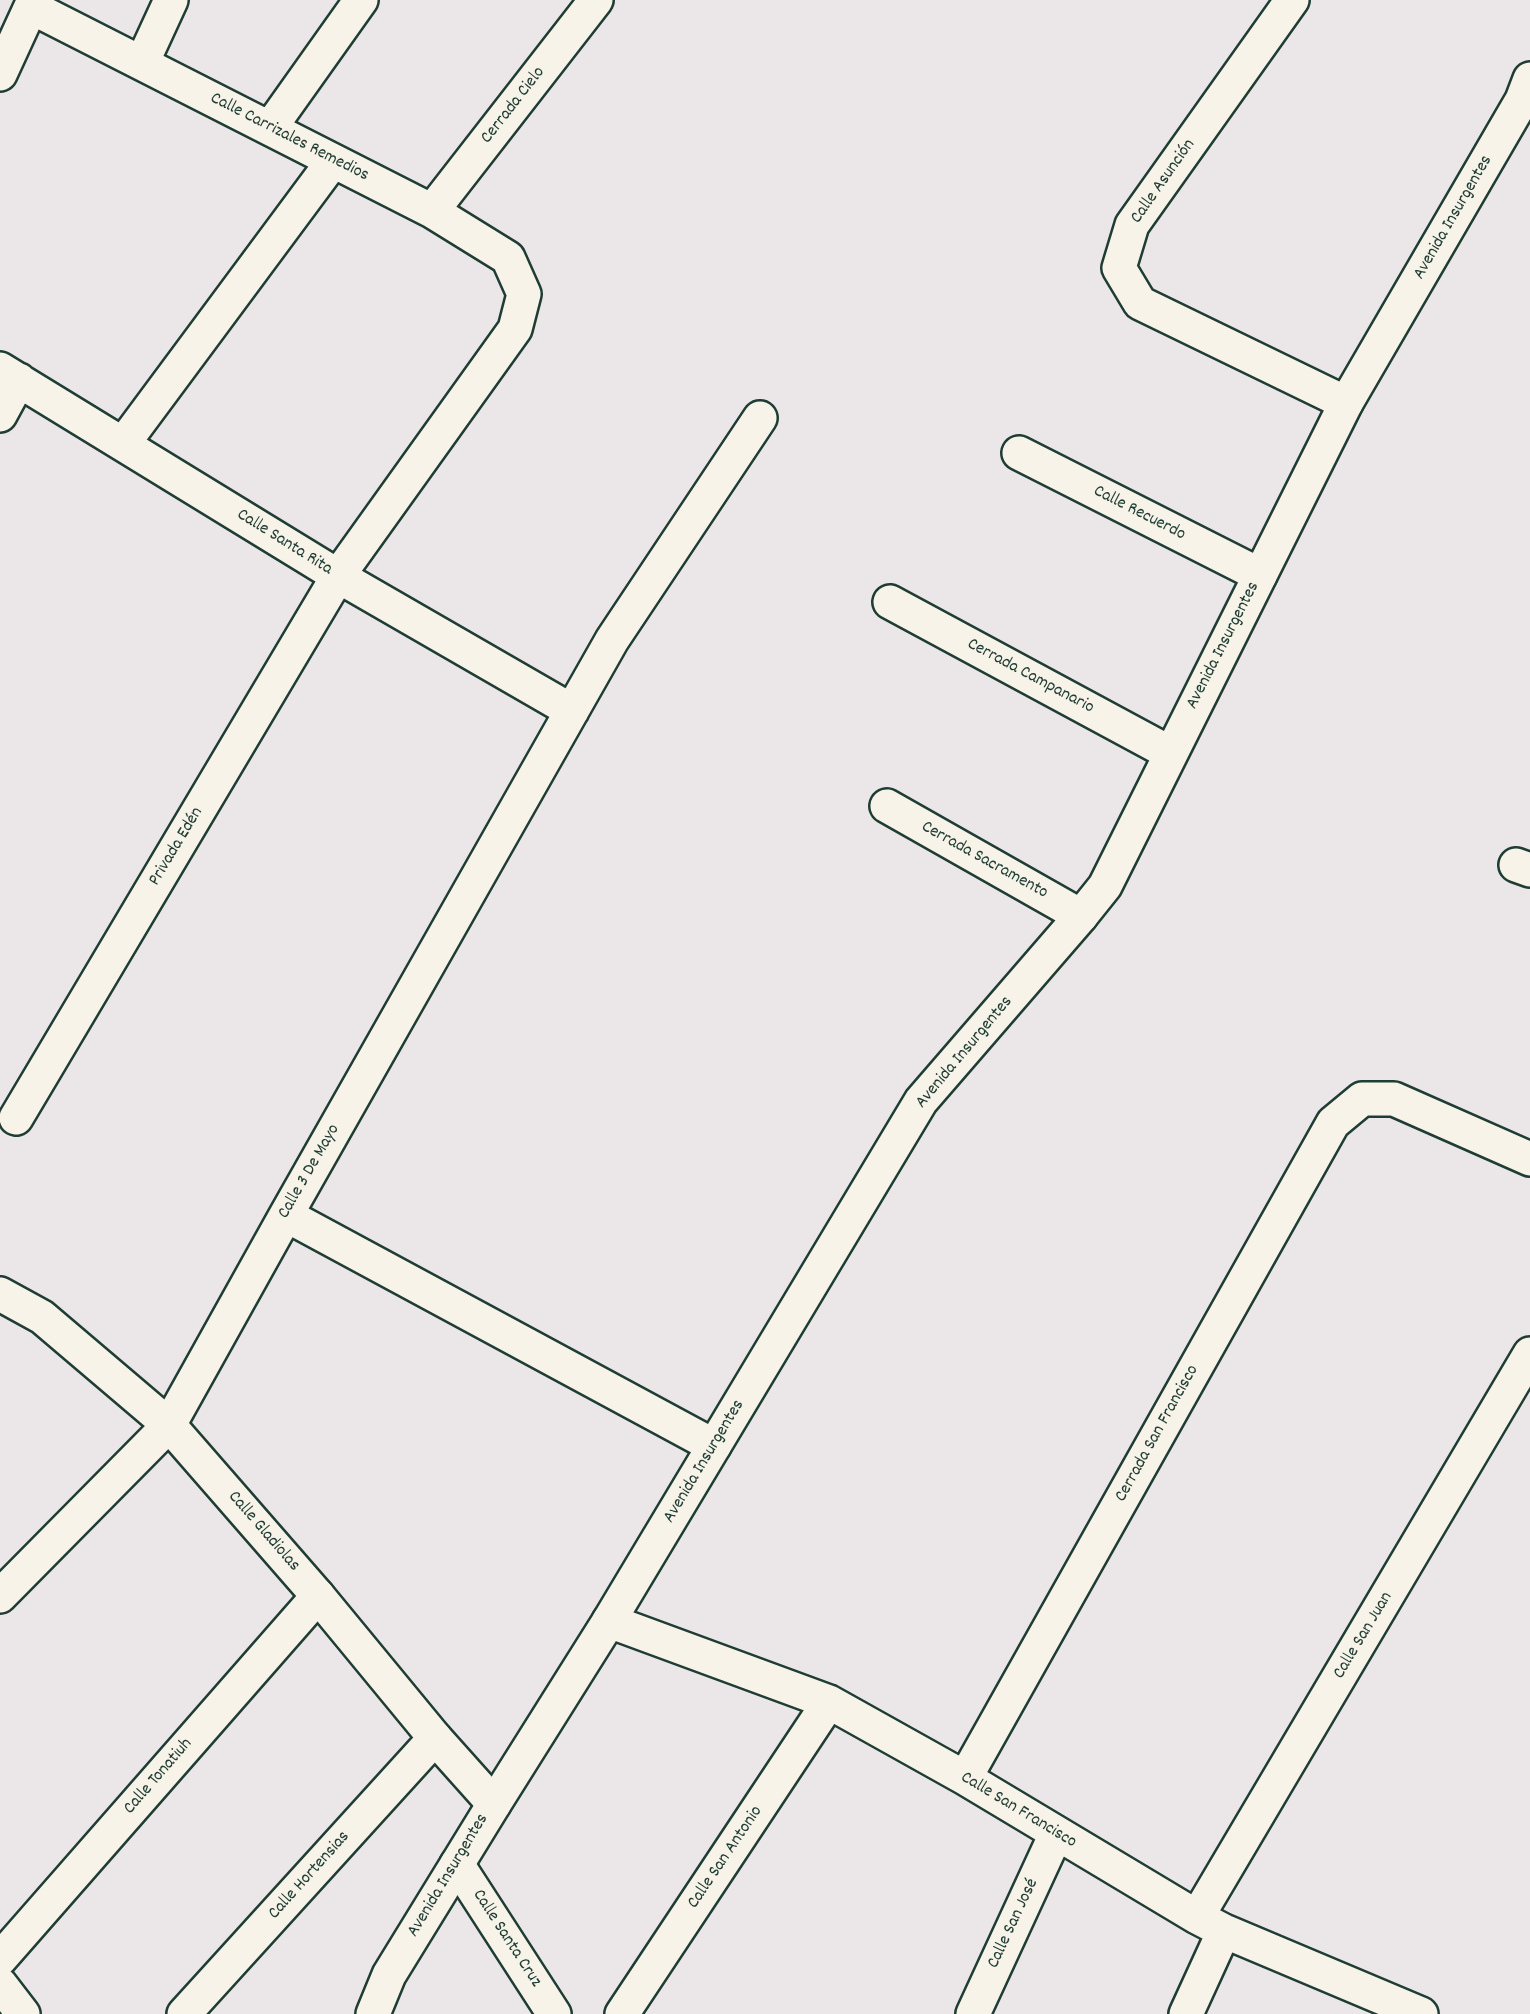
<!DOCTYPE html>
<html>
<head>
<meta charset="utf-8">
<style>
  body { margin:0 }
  canvas { display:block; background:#ebe7e8 }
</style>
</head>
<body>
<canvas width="1530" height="2014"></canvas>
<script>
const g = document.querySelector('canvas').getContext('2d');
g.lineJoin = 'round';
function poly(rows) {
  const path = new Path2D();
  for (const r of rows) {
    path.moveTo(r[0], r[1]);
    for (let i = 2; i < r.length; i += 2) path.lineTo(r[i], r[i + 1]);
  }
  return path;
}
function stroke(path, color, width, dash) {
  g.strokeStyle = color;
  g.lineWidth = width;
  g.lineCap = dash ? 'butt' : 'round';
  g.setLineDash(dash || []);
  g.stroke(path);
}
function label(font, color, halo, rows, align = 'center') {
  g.font = font + ' Dekko,sans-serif';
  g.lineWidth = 5;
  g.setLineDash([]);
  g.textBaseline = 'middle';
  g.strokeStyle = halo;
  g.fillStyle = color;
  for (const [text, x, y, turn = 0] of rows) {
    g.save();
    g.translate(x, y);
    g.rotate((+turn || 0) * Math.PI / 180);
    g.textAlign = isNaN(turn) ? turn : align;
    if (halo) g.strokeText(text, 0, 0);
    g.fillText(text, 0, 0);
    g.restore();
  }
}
const minor = poly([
  [1292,0,1132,225,1119,268,1140,303,1346,403],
  [142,63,171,0],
  [0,74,34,0],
  [270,128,361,0],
  [432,211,596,0],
  [0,369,338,576,572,711],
  [0,415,19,380],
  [123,444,333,161],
  [1019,453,1260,575],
  [890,602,1170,753],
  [887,806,1081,916],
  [1516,865,1530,870],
  [16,1118,338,576,515,329,524,294,508,258,432,211,31,7],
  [286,1215,714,1446],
  [0,1596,169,1425,286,1215,612,640,760,418],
  [609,1621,829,1702,965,1778,1197,1917,1224,1931,1421,2014],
  [965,1778,1333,1123,1362,1099,1394,1099,1530,1159],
  [1197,1917,1530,1354],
  [0,1959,318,1596],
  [0,1984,23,2014],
  [184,2014,435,1738],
  [622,2014,829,1702],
  [973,2014,1056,1834],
  [1186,2014,1224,1931]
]);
const tertiary = poly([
  [0,1294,42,1317,169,1425,318,1596,435,1738,494,1804],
  [457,1864,554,2014]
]);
const secondary = poly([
  [373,2014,389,1975,494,1804,609,1621,921,1101,1081,916,1105,886,1346,403,1522,100,1530,79]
]);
stroke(minor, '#1f3d34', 38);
stroke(tertiary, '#1f3d34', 38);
stroke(secondary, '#1f3d34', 38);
stroke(minor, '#f7f3e8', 33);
stroke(tertiary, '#f7f3e8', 33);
stroke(secondary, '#f7f3e8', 33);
label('18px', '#1f3d34', '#f7f3e8', [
  ["Cerrada Cielo",514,106,-52],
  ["Calle Carrizales Remedios",289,138,27],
  ["Calle Asunción",1164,182,-55],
  ["Avenida Insurgentes",1454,218,-60],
  ["Calle Recuerdo",1139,514,27],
  ["Calle Santa Rita",284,543,32],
  ["Avenida Insurgentes",1224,646,-63],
  ["Cerrada Campanario",1030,677,28],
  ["Privada Edén",177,847,-59],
  ["Cerrada Sacramento",984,861,29],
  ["Avenida Insurgentes",965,1053,-50],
  ["Calle 3 De Mayo",310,1172,-60],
  ["Cerrada San Francisco",1158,1434,-61],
  ["Avenida Insurgentes",705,1462,-59],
  ["Calle Gladiolas",263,1532,49],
  ["Calle San Juan",1364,1636,-59],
  ["Calle Tonatiuh",159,1777,-49],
  ["Calle San Francisco",1018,1811,31],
  ["Calle San Antonio",726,1858,-56],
  ["Calle Hortensias",310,1876,-48],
  ["Avenida Insurgentes",449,1876,-59],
  ["Calle San José",1014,1924,-65],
  ["Calle Santa Cruz",506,1939,57]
]);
</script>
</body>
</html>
